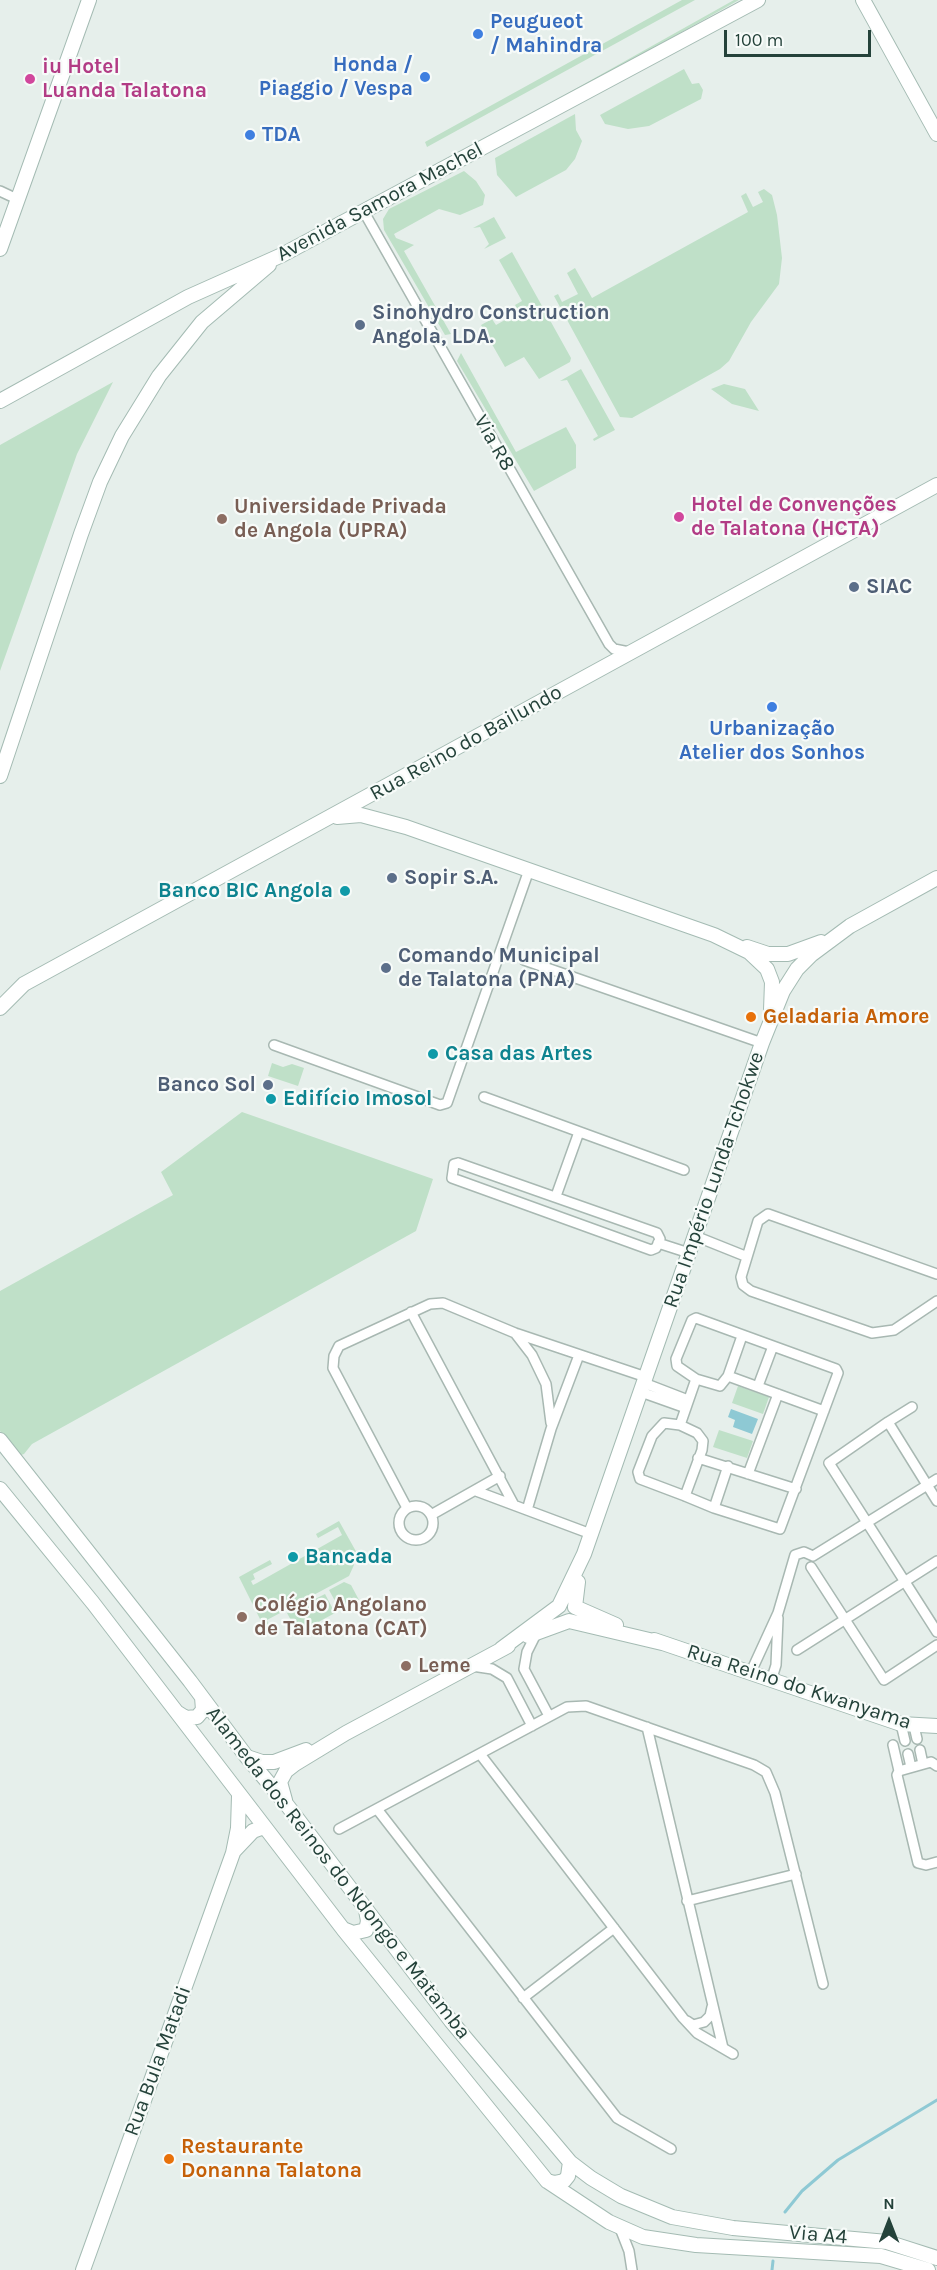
<!DOCTYPE html>
<html>
<head>
<meta charset="utf-8">
<style>
  body { margin:0 }
  #map { position:relative; width:937px; height:2270px; overflow:hidden; background:#e6efeb; font-family:Karla,sans-serif }
  canvas { display:block }
  .north { position:absolute; left:859px; top:2192px; width:60px; height:60px; -webkit-text-stroke:4px #f7fbf9; paint-order:stroke; rotate:0deg; font-size:16px; font-weight:700; line-height:24px; text-align:center; color:#24423a }
  .north::after { content:''; display:block; margin:auto; width:21px; height:27px; background:#24423a; clip-path:polygon(50% 0,100% 100%,50% 72%,0 100%) }
  .scale { position:absolute; left:724px; top:30px; width:147px; height:27px; box-sizing:border-box; border:3px solid #24423a; border-top:0; padding-left:8px; font-size:18px; line-height:21px; white-space:nowrap; color:#24423a; -webkit-text-stroke:4px #f7fbf9; paint-order:stroke }
</style>
</head>
<body>
<div id="map">
<canvas width="937" height="2270"></canvas>
<div class="north">N</div>
<div class="scale">100 m</div>
</div>
<script>
const g = document.querySelector('canvas').getContext('2d');
g.lineJoin = 'round';
function fillPath(path, color) {
  g.fillStyle = color;
  g.fill(path, 'evenodd');
}
function poly(rows) {
  const path = new Path2D();
  for (const r of rows) {
    if (r.length === 3) {
      path.moveTo(r[0] + r[2], r[1]);
      path.arc(r[0], r[1], r[2], 0, 2 * Math.PI);
      continue;
    }
    path.moveTo(r[0], r[1]);
    for (let i = 2; i < r.length; i += 2) path.lineTo(r[i], r[i + 1]);
  }
  return path;
}
function stroke(path, color, width, dash) {
  g.strokeStyle = color;
  g.lineWidth = width;
  g.lineCap = dash ? 'butt' : 'round';
  g.setLineDash(dash || []);
  g.stroke(path);
}
function label(font, color, halo, rows, align = 'center') {
  g.font = font + ' Karla,sans-serif';
  g.lineWidth = 4.5;
  g.setLineDash([]);
  g.textBaseline = 'middle';
  g.strokeStyle = halo;
  g.fillStyle = color;
  for (const [text, x, y, turn = 0] of rows) {
    g.save();
    g.translate(x, y);
    g.rotate((+turn || 0) * Math.PI / 180);
    g.textAlign = isNaN(turn) ? turn : align;
    if (halo) g.strokeText(text, 0, 0);
    g.fillText(text, 0, 0);
    g.restore();
  }
}
fillPath(poly([
  [682,0,695,0,427,147,425,142],
  [734,0,739,0,453,160,452,158],
  [684,69,692,84,699,83,703,90,701,99,649,126,628,129,605,124,600,115],
  [575,114,576,130,582,141,575,159,566,170,516,197,497,175,495,158],
  [464,171,476,181,485,195,483,205,460,215,439,209,394,234,396,238,414,245,404,251,451,334,445,335,384,230,383,219,389,209],
  [764,189,772,195,777,215,782,258,779,284,751,322,729,361,720,369,632,418,620,417,554,296,558,294,562,302,578,294,567,273,575,268,592,298,748,212,741,196,746,193,753,207,763,202,758,192],
  [494,217,506,238,484,249,489,244,480,227,473,228],
  [512,252,571,358,570,362,539,379,524,357,505,367,481,325,492,319,496,325,519,312,515,305,522,301,499,260],
  [461,353,516,452,566,427,576,445,576,468,534,491,457,361],
  [581,369,615,430,594,441,593,439,598,436,567,380,560,381],
  [113,382,77,454,0,671,0,445],
  [724,384,745,389,759,411,732,404,711,389],
  [272,1063,283,1067,292,1064,304,1068,298,1086,268,1076],
  [242,1112,433,1179,416,1231,32,1444,24,1454,18,1456,0,1431,0,1291,173,1195,161,1172],
  [738,1386,769,1397,763,1414,732,1403],
  [719,1430,753,1441,747,1458,713,1447],
  [339,1521,358,1555,353,1558,354,1565,349,1576,267,1620,269,1625,264,1627,239,1577,270,1560,272,1564,253,1574,255,1579,251,1581,253,1585,257,1583,342,1535,338,1527,318,1538,316,1534],
  [344,1582,351,1585,359,1600,340,1610,329,1590],
  [325,1594,335,1613,298,1633,287,1613]
]), '#bfe0c8');
fillPath(poly([
  [731,1409,758,1419,752,1434,733,1427,735,1420,728,1417]
]), '#8ec9d4');
stroke(poly([
  [785,2212,802,2191,838,2160,937,2100],
  [772,2270,773,2261]
]), '#8ec9d4', 3);
const street = poly([
  [0,191,17,199],
  [364,212,609,644,614,649,629,652],
  [524,960,762,1043],
  [274,1045,440,1105,447,1103,529,870],
  [484,1097,684,1170],
  [458,1163,657,1233,660,1239,656,1248,651,1250,452,1178,454,1164,458,1163],
  [556,1196,579,1132],
  [695,1236,745,1256],
  [658,1243,689,1253],
  [937,1274,768,1214,758,1221,741,1277,743,1285,751,1291,872,1333,894,1330,937,1301],
  [411,1312,514,1505],
  [515,1333,532,1355,546,1384,551,1423],
  [728,1376,824,1411],
  [644,1383,688,1400],
  [758,1386,773,1346],
  [641,1392,686,1408],
  [912,1407,888,1422,937,1501],
  [888,1422,829,1463,937,1632],
  [680,1425,696,1379],
  [698,1458,796,1489],
  [748,1474,778,1394],
  [476,1491,591,1534],
  [685,1496,702,1450,703,1441,697,1433,680,1425,664,1423,652,1436,638,1472,640,1479,685,1496,714,1508,780,1529,838,1373,836,1369,696,1318,692,1320,676,1359,677,1366,696,1379,720,1386,728,1376,742,1336],
  [416,1523,17],
  [407,1508,333,1368,334,1356,339,1346,430,1304,443,1303,515,1333,646,1377],
  [714,1508,728,1466],
  [527,1510,551,1429,579,1355],
  [431,1515,500,1476],
  [813,1556,937,1479],
  [811,1567,884,1680,937,1645],
  [537,1632,527,1652,524,1669,549,1716],
  [797,1650,937,1561],
  [472,1666,492,1669,507,1678,532,1726],
  [750,1674,778,1613,795,1555,804,1552,813,1556],
  [771,1681,776,1665,778,1618],
  [901,1724,905,1741],
  [914,1726,917,1739],
  [647,1727,723,2048],
  [893,1745,899,1771],
  [920,1750,923,1764],
  [480,1754,683,2018,697,2033,733,2054],
  [908,1754,911,1767],
  [937,1766,931,1762,899,1771,897,1775,918,1863,926,1865,937,1862],
  [377,1809,617,2118,671,2149],
  [339,1829,567,1707,586,1706,754,1765,766,1772,775,1793,823,1984],
  [687,1901,796,1874],
  [523,1998,614,1928],
  [687,2021,693,2025,704,2022,710,2016,712,2007],
  [620,2228,629,2251,632,2270]
]);
const secondary = poly([
  [863,0,937,134],
  [0,249,89,0],
  [0,401,188,297,282,255,758,0],
  [0,776,81,534,100,482,122,436,159,376,202,322,269,265],
  [337,817,361,815,406,827,714,935,749,952,767,969,772,982,771,1010],
  [747,947,768,954,788,954,821,942],
  [0,1008,24,984,937,485],
  [0,1440,190,1681,246,1756,287,1805,451,2021,570,2162,591,2178,621,2196,672,2217,733,2228,887,2242,937,2258],
  [0,1489,93,1603,343,1929,547,2181,609,2222,643,2237,696,2245,881,2256,928,2270],
  [578,1582,575,1607,616,1625],
  [528,1636,569,1621,662,1643],
  [654,1640,901,1724,937,1726],
  [501,1649,559,1606,584,1554,762,1043,783,991,797,969,811,955,850,926,937,878],
  [178,1713,186,1718,197,1717,203,1710,202,1697],
  [247,1757,262,1762,274,1762,306,1750],
  [285,1800,280,1782,286,1771,295,1764,346,1733,508,1646],
  [234,1851,253,1831,264,1827],
  [343,1929,353,1933,366,1930,368,1921,366,1910],
  [547,2181,554,2183,564,2181,568,2176,570,2162],
  [83,2270,233,1853,238,1828,239,1796]
]);
stroke(street, '#a8b8b2', 12);
stroke(secondary, '#a4bbb3', 16);
stroke(street, '#fff', 9);
stroke(secondary, '#fff', 14);
for (const [x, y, r, color] of [
  [478,34,6,"#3f7fe0"],
  [425,77,6,"#3f7fe0"],
  [30,79,6,"#d1479c"],
  [250,135,6,"#3f7fe0"],
  [360,325,6,"#5c6f8a"],
  [679,517,6,"#d1479c"],
  [222,519,6,"#8d6e63"],
  [854,587,6,"#5c6f8a"],
  [772,707,6,"#3f7fe0"],
  [392,878,6,"#5c6f8a"],
  [345,891,6,"#0f9aa8"],
  [386,968,6,"#5c6f8a"],
  [751,1017,6,"#e8710a"],
  [433,1054,6,"#0f9aa8"],
  [268,1085,6,"#5c6f8a"],
  [271,1099,6,"#0f9aa8"],
  [293,1557,6,"#0f9aa8"],
  [242,1617,6,"#8d6e63"],
  [406,1666,6,"#8d6e63"],
  [169,2159,6,"#e8710a"]
]) {
  const dot = new Path2D();
  dot.arc(x, y, r, 0, 2 * Math.PI);
  g.fillStyle = color;
  g.fill(dot);
  stroke(dot, '#f7fbf9', 2);
}
label('bold 21px', '#366cbe', '#f7fbf9', [
  ["Peugueot",490,22],
  ["/ Mahindra",490,46],
  ["Honda /",413,65,"right"],
  ["Piaggio / Vespa",413,89,"right"],
  ["TDA",262,135],
  ["Urbanização",772,729,"center"],
  ["Atelier dos Sonhos",772,753,"center"]
], 'left');
label('bold 21px', '#b23c85', '#f7fbf9', [
  ["iu Hotel",42,67],
  ["Luanda Talatona",42,91],
  ["Hotel de Convenções",691,505],
  ["de Talatona (HCTA)",691,529]
], 'left');
label('21px', '#24423a', '#f7fbf9', [
  ["Avenida Samora Machel",380,202,-28],
  ["Via R8",494,443,60],
  ["Rua Reino do Bailundo",466,743,-29],
  ["Rua Império Lunda-Tchokwe",714,1180,-71],
  ["Rua Reino do Kwanyama",799,1687,18],
  ["Alameda dos Reinos do Ndongo e Matamba",338,1873,52],
  ["Rua Bula Matadi",158,2061,-70],
  ["Via A4",818,2235,5]
]);
label('bold 21px', '#4e5e75', '#f7fbf9', [
  ["Sinohydro Construction",372,313],
  ["Angola, LDA.",372,337],
  ["SIAC",866,587],
  ["Sopir S.A.",404,878],
  ["Comando Municipal",398,956],
  ["de Talatona (PNA)",398,980],
  ["Banco Sol",256,1085,"right"]
], 'left');
label('bold 21px', '#785e54', '#f7fbf9', [
  ["Universidade Privada",234,507],
  ["de Angola (UPRA)",234,531],
  ["Colégio Angolano",254,1605],
  ["de Talatona (CAT)",254,1629],
  ["Leme",418,1666]
], 'left');
label('bold 21px', '#0d838f', '#f7fbf9', [
  ["Banco BIC Angola",333,891,"right"],
  ["Casa das Artes",445,1054],
  ["Edifício Imosol",283,1099],
  ["Bancada",305,1557]
], 'left');
label('bold 21px', '#c56008', '#f7fbf9', [
  ["Geladaria Amore",763,1017],
  ["Restaurante",181,2147],
  ["Donanna Talatona",181,2171]
], 'left');
</script>
</body>
</html>
